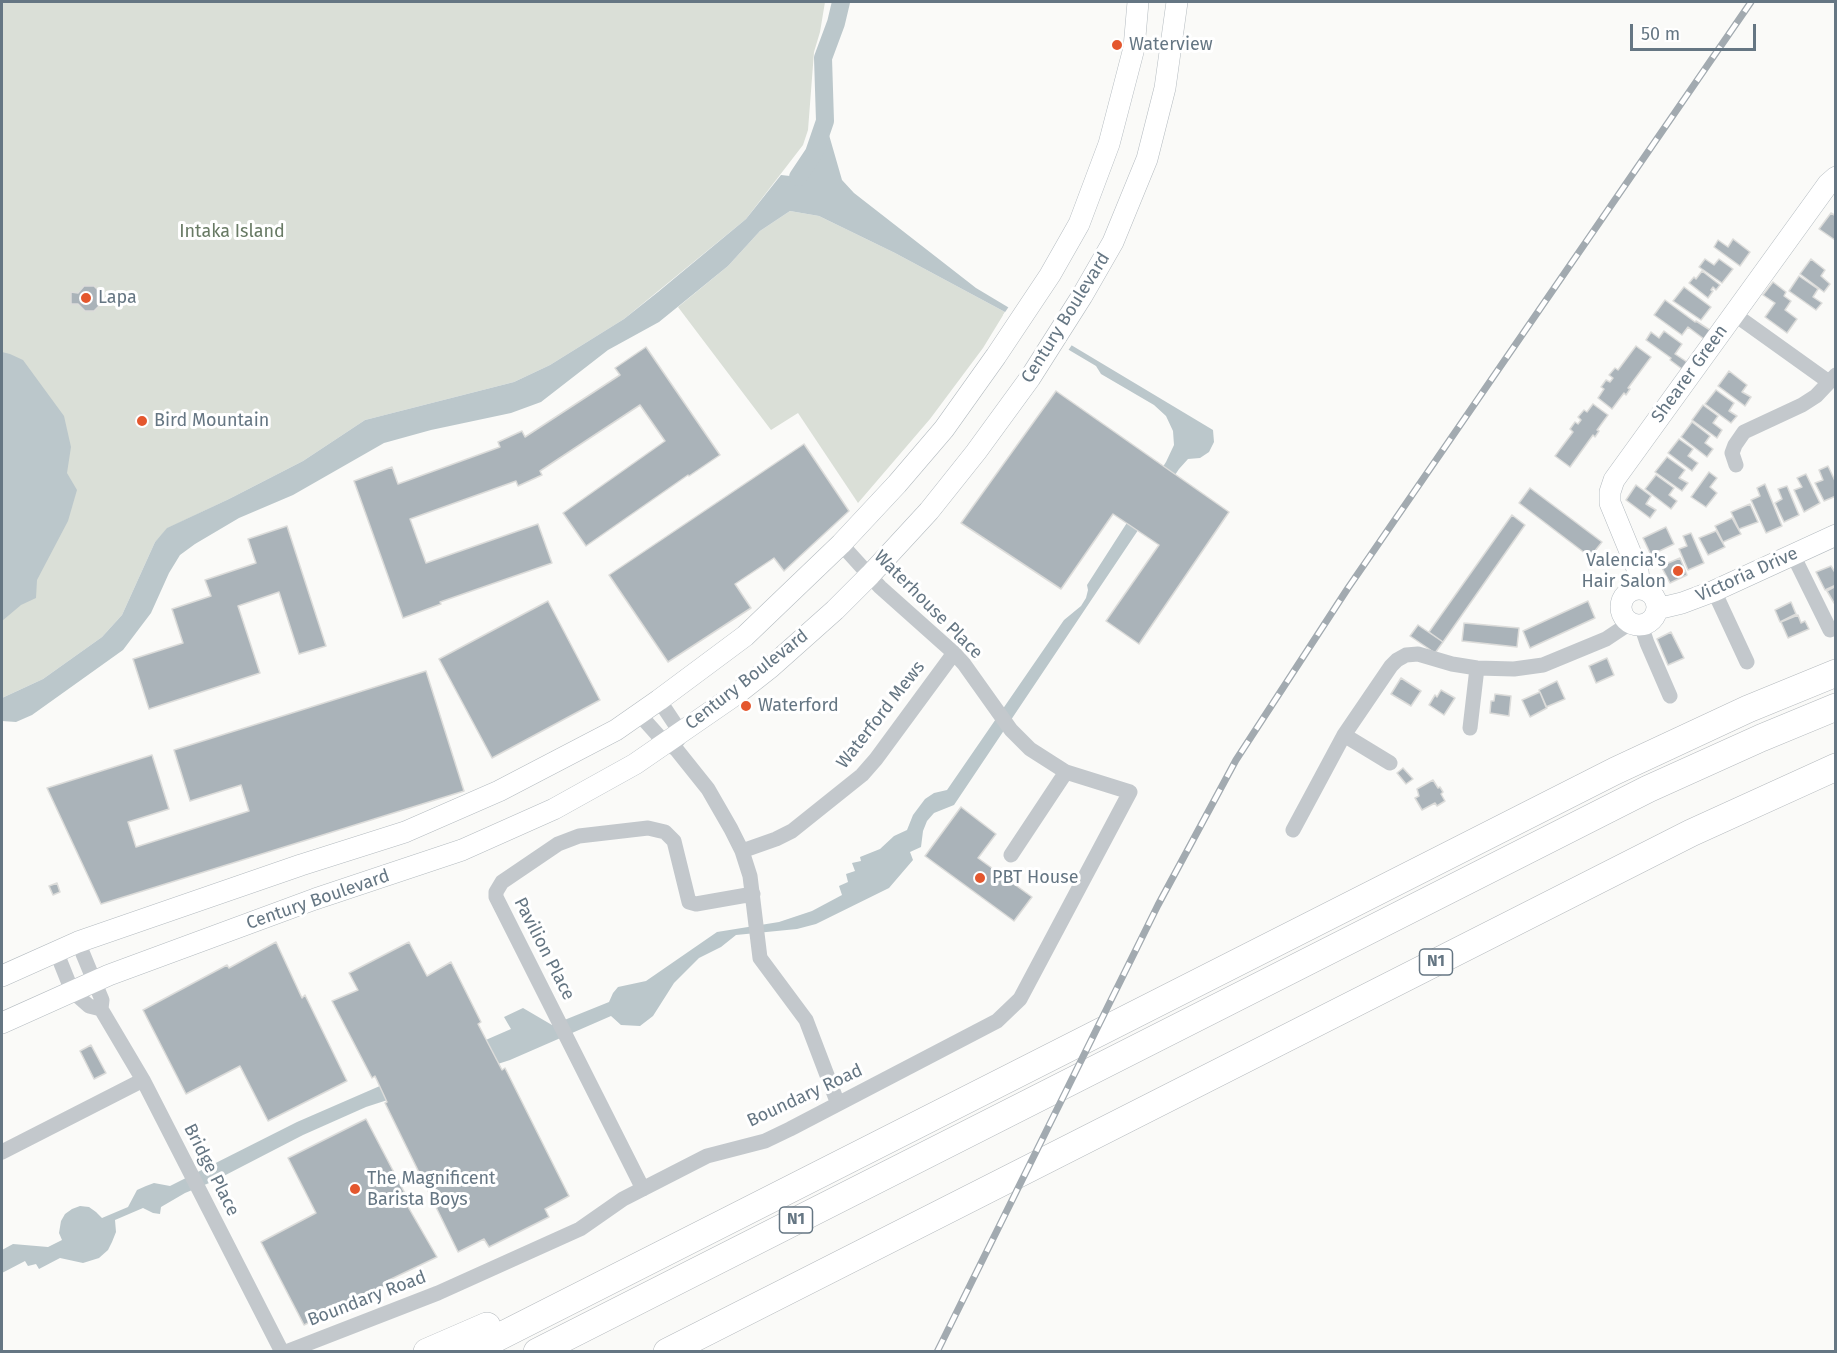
<!DOCTYPE html>
<html>
<head>
<meta charset="utf-8">
<style>
  body { margin:0 }
  #map { position:relative; width:1837px; height:1353px; overflow:hidden; background:#fafaf8; font-family:"Fira Sans",sans-serif }
  canvas { display:block }
  .frame { position:absolute; inset:0; border:3px solid #657683; pointer-events:none }
  .scale { position:absolute; left:1630px; top:24px; width:126px; height:27px; box-sizing:border-box; border:3px solid #657683; border-top:0; padding-left:8px; font-size:18px; line-height:21px; white-space:nowrap; color:#657683; -webkit-text-stroke:4px #fff; paint-order:stroke }
</style>
</head>
<body>
<div id="map">
<canvas width="1837" height="1353"></canvas>
<div class="frame"></div>
<div class="scale">50 m</div>
</div>
<script>
const g = document.querySelector('canvas').getContext('2d');
g.lineJoin = 'round';
function fillPath(path, color) {
  g.fillStyle = color;
  g.fill(path, 'evenodd');
}
function poly(rows) {
  const path = new Path2D();
  for (const r of rows) {
    if (r.length === 3) {
      path.moveTo(r[0] + r[2], r[1]);
      path.arc(r[0], r[1], r[2], 0, 2 * Math.PI);
      continue;
    }
    path.moveTo(r[0], r[1]);
    for (let i = 2; i < r.length; i += 2) path.lineTo(r[i], r[i + 1]);
  }
  return path;
}
function stroke(path, color, width, dash) {
  g.strokeStyle = color;
  g.lineWidth = width;
  g.lineCap = dash ? 'butt' : 'round';
  g.setLineDash(dash || []);
  g.stroke(path);
}
function label(font, color, halo, rows, align = 'center') {
  g.font = font + ' "Fira Sans",sans-serif';
  g.lineWidth = 6;
  g.setLineDash([]);
  g.textBaseline = 'middle';
  g.strokeStyle = halo;
  g.fillStyle = color;
  for (const [text, x, y, turn = 0] of rows) {
    g.save();
    g.translate(x, y);
    g.rotate((+turn || 0) * Math.PI / 180);
    g.textAlign = isNaN(turn) ? turn : align;
    if (halo) g.strokeText(text, 0, 0);
    g.fillText(text, 0, 0);
    g.restore();
  }
}
fillPath(poly([
  [2,2,825,2,820,32,814,52,808,130,803,145,746,219,624,319,550,365,514,382,365,420,303,461,229,499,168,528,155,542,122,615,102,637,43,679,2,698],
  [790,211,819,216,895,253,1005,312,983,348,930,419,858,503,798,413,771,430,678,307,728,266,760,231]
]), '#dadfd7');
fillPath(poly([
  [825,121,842,180,854,193,976,288,1213,430,1214,442,1209,452,1200,458,1188,459,1179,469,954,805,934,813,927,821,923,831,921,847,910,852,913,860,889,888,816,924,797,929,736,935,721,947,699,958,674,983,653,1016,640,1026,621,1025,611,1016,510,1060,366,1107,303,1135,214,1181,185,1193,161,1207,160,1214,153,1213,143,1208,115,1220,116,1232,112,1242,108,1250,99,1258,83,1263,60,1258,39,1269,36,1264,28,1266,25,1261,2,1273,2,1250,13,1244,48,1247,62,1240,59,1233,61,1221,65,1214,72,1209,80,1206,89,1207,96,1212,102,1218,128,1207,137,1190,146,1186,154,1183,170,1186,297,1122,511,1029,504,1017,523,1008,552,1025,609,1002,613,993,618,987,646,981,717,932,779,922,812,911,842,895,839,886,848,882,846,874,855,871,852,863,861,861,860,857,880,849,894,836,907,830,913,815,925,799,934,793,947,790,1064,620,1081,606,1086,598,1088,590,1087,585,1166,462,1174,445,1173,431,1166,416,1154,405,1101,374,1096,366,1005,312,895,253,819,216,790,211,760,231,728,266,659,322,608,350,541,402,511,413,431,430,384,443,293,495,239,518,195,544,180,555,169,573,151,613,123,650,32,715,16,722,2,721,2,698,43,679,102,637,122,615,155,542,167,528,229,499,303,461,365,420,514,382,550,365,624,319,658,292,746,219,781,175,799,177,814,153],
  [2,352,10,354,23,360,64,416,71,447,67,473,77,490,68,521,37,580,36,598,21,605,2,621]
]), '#bbc7cb');
fillPath(poly([
  [1010,305,1074,342,1067,352,1003,315]
]), '#fafaf8');
stroke(poly([
  [798,177,814,153,825,121,823,58,836,23,841,2]
]), '#bbc7cb', 18);
const building = poly([
  [1831,213,1836,216,1835,240,1819,229,1831,213],
  [1733,239,1750,252,1740,266,1714,247,1718,240,1728,247,1733,239],
  [1705,259,1714,265,1719,259,1733,269,1722,283,1699,267,1705,259],
  [1811,259,1825,270,1821,276,1830,284,1824,292,1800,274,1811,259],
  [1702,271,1720,285,1716,290,1713,287,1711,290,1713,291,1708,298,1689,283,1694,277,1696,279,1702,271],
  [1799,276,1818,289,1813,297,1822,303,1816,310,1789,291,1799,276],
  [1773,282,1786,292,1784,296,1791,301,1785,310,1797,319,1787,333,1765,317,1775,303,1763,295,1773,282],
  [84,286,94,286,101,293,102,303,94,311,85,311,78,304,71,304,71,292,78,293,84,286],
  [1684,287,1711,307,1701,320,1673,301,1684,287],
  [1665,300,1695,322,1696,321,1710,330,1704,339,1688,327,1682,335,1654,315,1665,300],
  [1664,331,1682,344,1675,354,1687,362,1682,369,1670,360,1671,358,1646,340,1651,332,1659,338,1664,331],
  [1636,346,1651,357,1628,388,1630,389,1626,395,1624,393,1612,409,1598,398,1604,389,1601,387,1606,380,1610,382,1613,378,1609,375,1615,368,1618,370,1636,346],
  [646,347,720,455,689,476,688,475,586,546,563,513,665,441,640,405,540,471,542,475,518,486,516,481,410,519,426,563,538,524,552,563,440,602,441,604,403,618,354,481,392,467,398,484,500,447,498,442,522,431,525,437,620,375,615,368,646,347],
  [1729,371,1747,385,1742,392,1751,397,1745,406,1718,386,1729,371],
  [1716,390,1734,403,1729,411,1737,416,1731,423,1705,404,1716,390],
  [1056,391,1229,512,1139,644,1106,621,1159,545,1113,514,1061,589,961,523,1056,391],
  [1593,404,1608,415,1597,430,1599,431,1595,437,1593,435,1570,467,1555,456,1573,432,1570,429,1575,422,1578,424,1581,420,1578,417,1584,410,1587,412,1593,404],
  [1703,405,1718,416,1713,423,1722,430,1717,438,1692,420,1703,405],
  [141,414,148,417,147,424,142,428,136,425,136,417,141,414],
  [1692,422,1710,436,1705,443,1713,449,1707,457,1681,437,1692,422],
  [1679,439,1693,449,1688,456,1698,463,1692,471,1668,453,1679,439],
  [804,444,849,511,784,571,774,558,735,584,751,608,668,662,609,575,804,444],
  [1667,457,1685,470,1679,478,1688,483,1682,491,1655,472,1667,457],
  [1828,466,1836,483,1836,496,1824,501,1815,483,1823,480,1819,470,1828,466],
  [1709,472,1717,478,1710,487,1717,493,1706,507,1691,497,1709,472],
  [1806,474,1820,503,1804,512,1794,490,1802,487,1797,478,1806,474],
  [1656,475,1674,488,1669,495,1677,501,1671,509,1645,489,1656,475],
  [1765,484,1782,526,1766,533,1751,500,1760,496,1757,488,1765,484],
  [1636,485,1651,496,1646,504,1656,510,1650,518,1626,500,1636,485],
  [1787,486,1799,515,1784,522,1775,503,1782,499,1778,489,1787,486],
  [1530,488,1602,542,1590,557,1519,503,1530,488],
  [1750,504,1758,522,1739,529,1731,512,1750,504],
  [1512,515,1525,525,1443,642,1429,632,1512,515],
  [1732,518,1741,534,1723,542,1715,526,1732,518],
  [287,526,326,646,299,654,279,592,238,606,260,673,149,709,133,659,183,643,172,609,211,596,205,580,256,563,248,539,287,526],
  [1666,527,1674,544,1651,555,1643,538,1666,527],
  [1716,531,1725,547,1708,555,1699,538,1716,531],
  [1691,533,1704,563,1688,570,1679,549,1687,546,1683,536,1691,533],
  [1680,558,1687,575,1670,583,1661,566,1680,558],
  [1831,566,1836,574,1836,585,1825,590,1816,572,1831,566],
  [1836,586,1836,602,1834,603,1827,591,1836,586],
  [548,601,600,700,492,758,439,659,548,601],
  [1588,601,1595,618,1530,648,1523,631,1588,601],
  [1791,602,1796,614,1780,622,1775,610,1791,602],
  [1798,615,1801,623,1805,621,1809,629,1788,638,1781,622,1798,615],
  [1464,623,1519,628,1517,647,1462,641,1464,623],
  [1418,625,1443,642,1435,653,1410,636,1418,625],
  [1671,632,1684,658,1668,665,1657,639,1671,632],
  [1607,658,1614,675,1596,683,1589,666,1607,658],
  [426,671,464,791,101,904,47,788,152,755,169,809,128,822,136,847,249,811,241,785,190,801,174,750,426,671],
  [1401,678,1421,691,1411,706,1391,694,1401,678],
  [1557,681,1565,699,1546,707,1539,690,1557,681],
  [1441,690,1455,698,1444,715,1429,705,1435,695,1437,697,1441,690],
  [1540,692,1547,708,1530,717,1522,700,1540,692],
  [1495,694,1511,696,1509,716,1490,713,1491,701,1494,701,1495,694],
  [1403,768,1413,779,1406,784,1397,773,1403,768],
  [1433,780,1438,788,1440,787,1443,792,1441,794,1445,801,1437,806,1435,803,1422,810,1415,798,1419,796,1417,789,1433,780],
  [961,807,996,834,978,858,1032,897,1014,921,925,856,961,807],
  [57,883,60,892,53,895,49,886,57,883],
  [276,942,302,998,305,995,347,1081,268,1121,240,1066,186,1094,143,1010,227,965,229,968,276,942],
  [409,942,427,976,451,962,481,1022,478,1024,502,1070,505,1068,569,1196,545,1209,549,1217,489,1247,484,1239,458,1252,385,1103,387,1102,375,1076,372,1078,332,1001,358,990,349,973,409,942],
  [91,1045,106,1073,94,1079,80,1051,91,1045],
  [366,1119,410,1203,407,1205,437,1257,387,1281,389,1284,304,1325,261,1242,316,1213,288,1158,366,1119]
]);
fillPath(building, '#aab3b9');
stroke(building, '#dcdcda', 1.5);
const secondary = poly([
  [1640,589,1638,571,1610,503,1610,492,1614,480,1828,184,1836,177],
  [1639,607,18],
  [1657,609,1682,603,1714,591,1836,535],
  [2,976,78,942,301,865,405,832,499,791,616,730,659,700,745,636,841,544,897,484,944,429,996,356,1050,275,1079,224,1109,144,1134,48,1138,2],
  [2,1023,109,975,315,899,462,850,554,809,635,764,738,693,771,667,835,610,870,575,929,511,976,452,1030,378,1082,296,1113,242,1147,159,1165,88,1177,2]
]);
const highway = poly([
  [427,1352,487,1326],
  [469,1352,1615,771,1748,709,1836,673],
  [537,1352,1648,789,1761,738,1836,707],
  [667,1352,1691,833,1836,767]
]);
stroke(secondary, '#b3babf', 22);
stroke(highway, '#b4b9bd', 28);
stroke(poly([
  [1734,314,1829,382],
  [1736,465,1732,453,1735,445,1744,432,1802,405,1816,396,1836,375],
  [1793,555,1830,630],
  [1714,591,1747,662],
  [1641,625,1647,643,1670,696],
  [659,700,681,733,678,740],
  [639,714,665,743,676,749,708,789,731,829,742,851,750,876,760,958,806,1020,838,1104],
  [1470,728,1477,668],
  [1344,735,1390,763],
  [1293,830,1344,735,1391,666,1397,660,1406,655,1418,654,1452,664,1477,668,1514,669,1543,665,1606,639,1630,623],
  [742,851,776,839,792,831,862,775,876,759,954,653],
  [1011,855,1066,772],
  [78,942,102,1000,101,1009,143,1080,282,1352],
  [56,951,72,991,89,1006,101,1009],
  [2,1152,143,1080],
  [643,1189,496,897,496,892,502,882,558,844,579,836,648,828,665,832,674,841,689,902,696,904,753,894],
  [286,1352,438,1293,580,1229,623,1199,707,1156,765,1141,790,1129,997,1021,1020,999,1130,792,1066,772,1030,749,1011,730,964,664,954,653,880,587,841,544]
]), '#c3c8cc', 15);
stroke(secondary, '#fff', 21);
stroke(highway, '#fff', 27);
const rail = poly([
  [937,1352,1158,905,1236,760,1348,588,1751,2]
]);
stroke(rail, '#a2aab0', 7);
stroke(rail, '#fff', 4.5, [14]);
for (const [x, y, r, color] of [
  [1117,45,6,"#e4572e"],
  [86,298,6,"#e4572e"],
  [142,421,6,"#e4572e"],
  [1678,571,6,"#e4572e"],
  [746,706,6,"#e4572e"],
  [980,878,6,"#e4572e"],
  [355,1189,6,"#e4572e"]
]) {
  const dot = new Path2D();
  dot.arc(x, y, r, 0, 2 * Math.PI);
  g.fillStyle = color;
  g.fill(dot);
  stroke(dot, '#fff', 2);
}
for (const [x, y, w] of [
  [1436,962,33],
  [796,1220,33]
]) {
  const box = new Path2D();
  box.roundRect(x - w / 2, y - 13, w, 26, 4.5);
  g.fillStyle = '#fff';
  g.fill(box);
  stroke(box, '#657683', 1.5);
}
label('bold 16px', '#657683', null, [
  ["N1",1436,962],
  ["N1",796,1220]
]);
label('18px', '#657683', '#fff', [
  ["Waterview",1129,45],
  ["Lapa",98,298],
  ["Bird Mountain",154,421],
  ["Valencia's",1666,561,"right"],
  ["Hair Salon",1666,582,"right"],
  ["Waterford",758,706],
  ["PBT House",992,878],
  ["The Magnificent",367,1179],
  ["Barista Boys",367,1200]
], 'left');
label('18px', '#687a64', '#fff', [
  ["Intaka Island",232,232]
]);
label('18px', '#657683', '#fff', [
  ["Century Boulevard",1066,318,-58],
  ["Shearer Green",1690,374,-54],
  ["Victoria Drive",1747,575,-24],
  ["Waterhouse Place",928,605,45],
  ["Century Boulevard",747,680,-38],
  ["Waterford Mews",881,715,-52],
  ["Century Boulevard",318,900,-19],
  ["Pavilion Place",544,949,63],
  ["Boundary Road",805,1096,-25],
  ["Bridge Place",211,1170,63],
  ["Boundary Road",367,1299,-21]
]);
</script>
</body>
</html>
